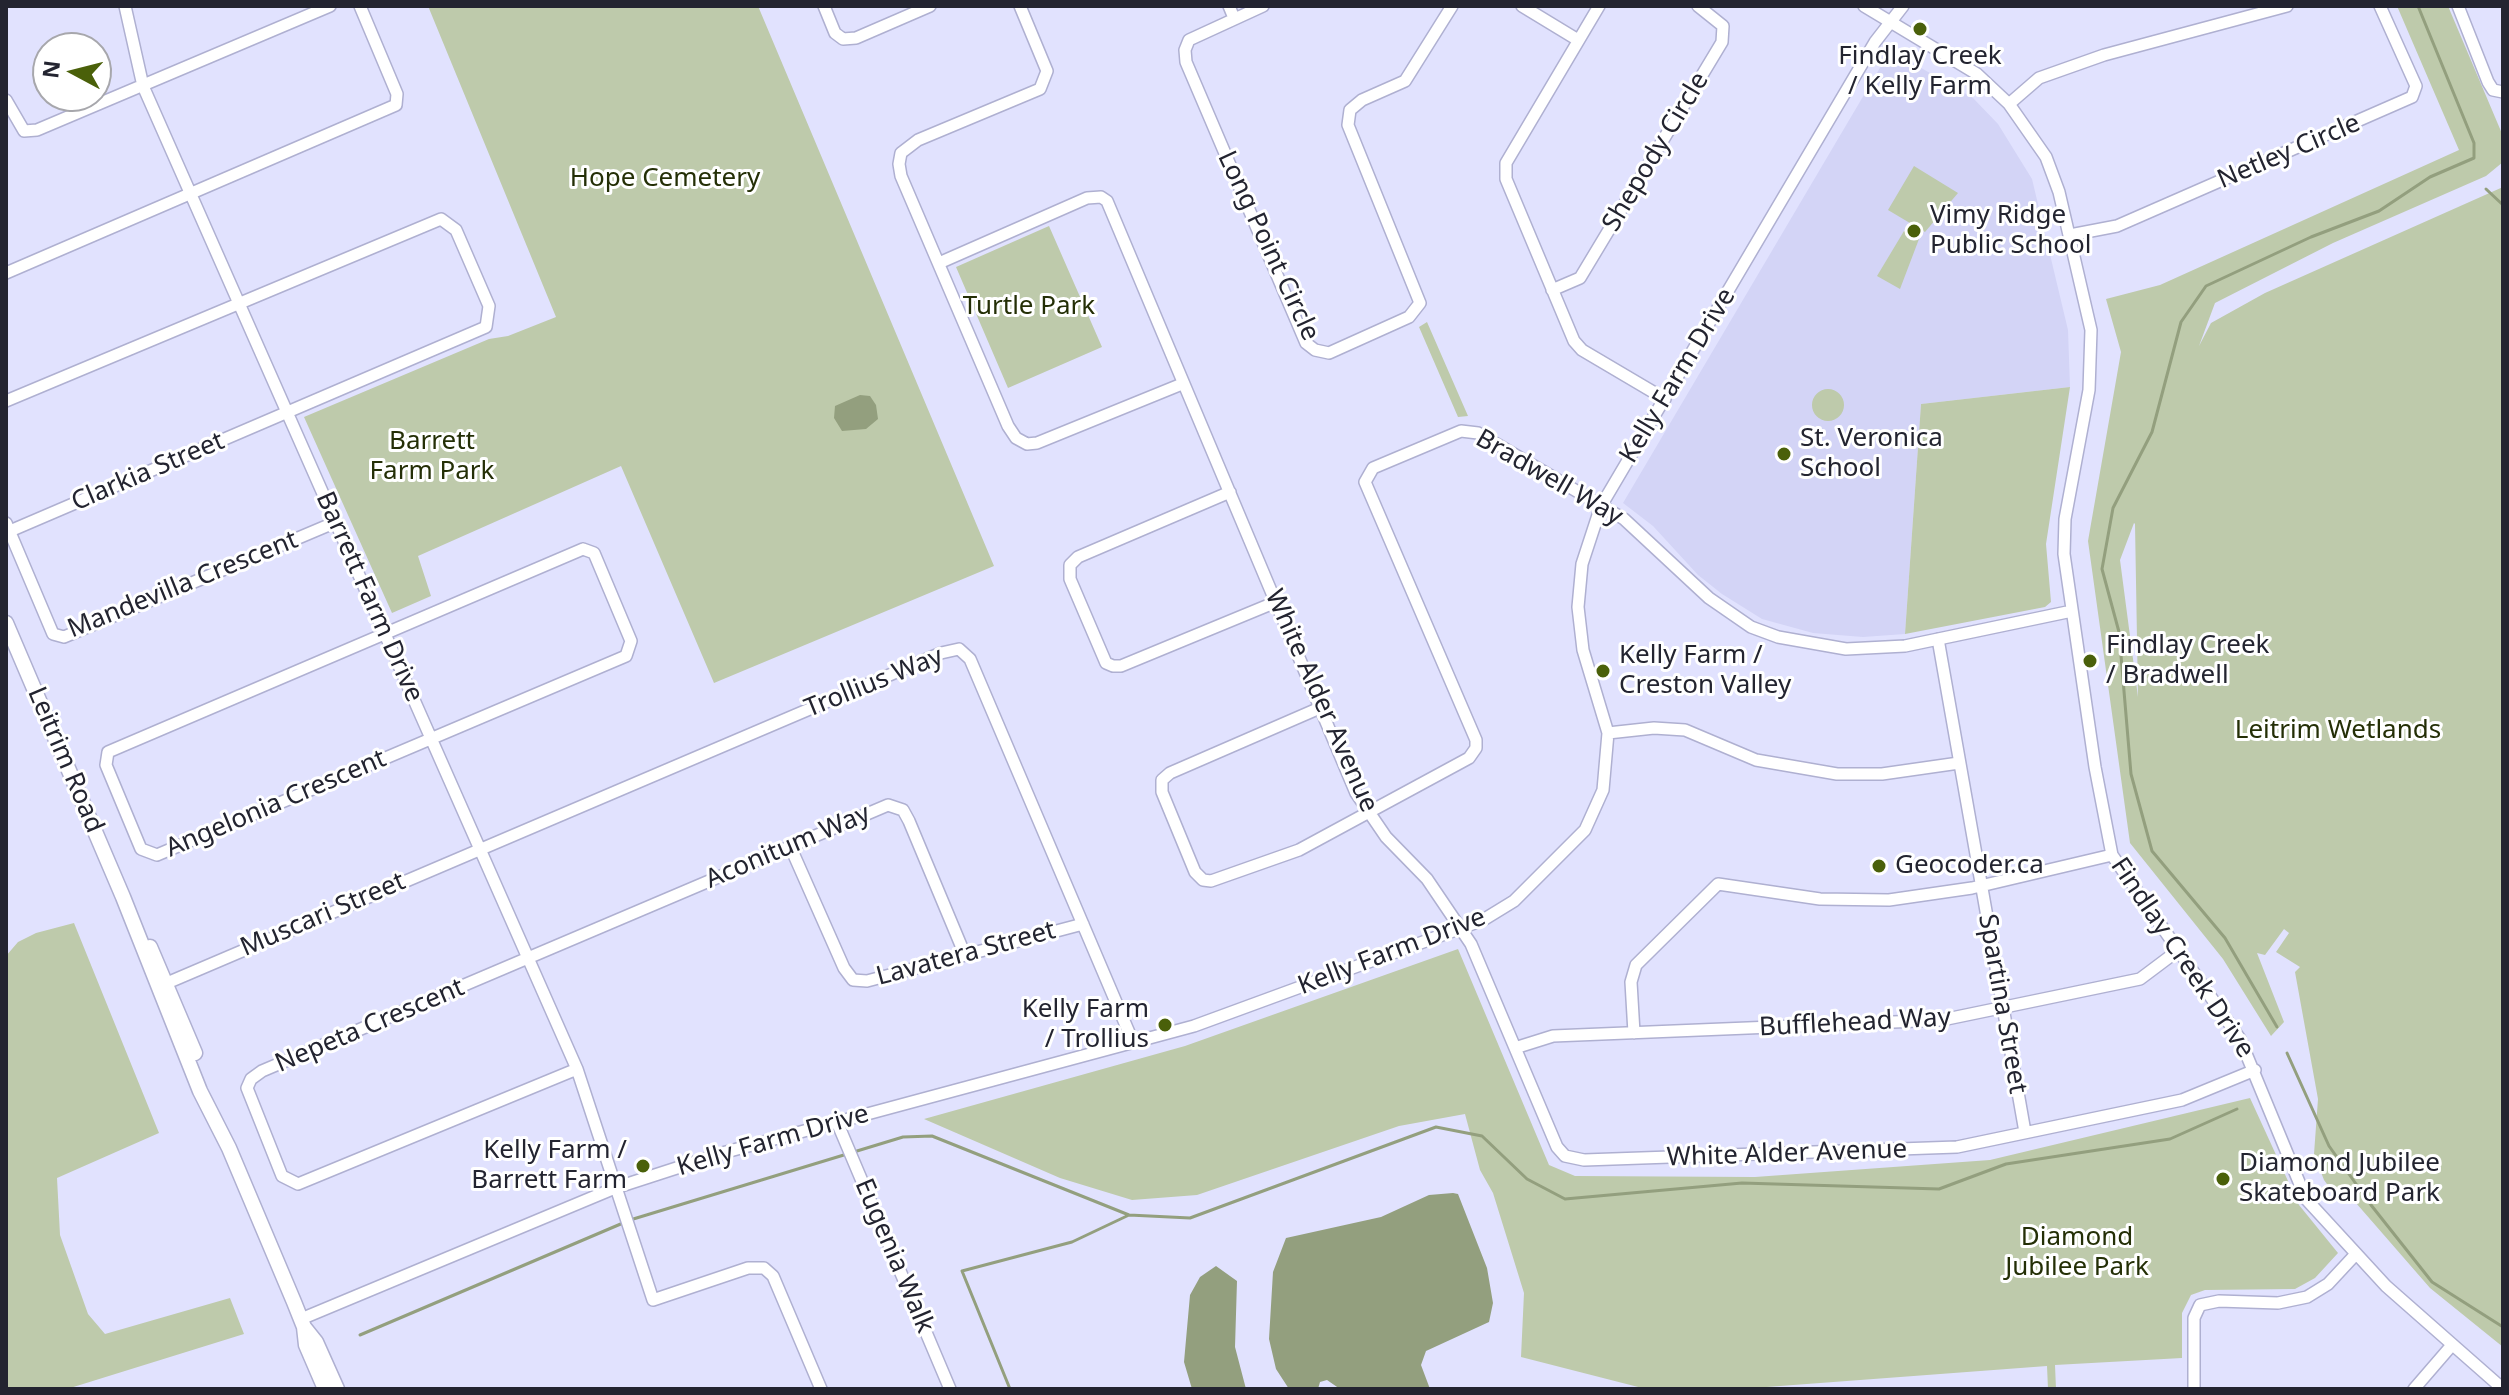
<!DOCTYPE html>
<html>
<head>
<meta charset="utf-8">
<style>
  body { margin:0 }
  #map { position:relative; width:2509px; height:1395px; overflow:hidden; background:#e1e2fe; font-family:"Noto Sans",sans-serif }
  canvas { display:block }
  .frame { position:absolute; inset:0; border:8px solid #232430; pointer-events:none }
  .north { position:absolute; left:32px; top:32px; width:80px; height:80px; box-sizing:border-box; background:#fff; border:2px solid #a7a7ac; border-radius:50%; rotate:277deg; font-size:22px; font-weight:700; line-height:32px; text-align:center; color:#232430 }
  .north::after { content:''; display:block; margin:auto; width:28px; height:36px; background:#4a600a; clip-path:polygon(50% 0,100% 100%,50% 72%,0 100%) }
</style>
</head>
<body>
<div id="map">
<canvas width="2509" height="1395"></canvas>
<div class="frame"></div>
<div class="north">N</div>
</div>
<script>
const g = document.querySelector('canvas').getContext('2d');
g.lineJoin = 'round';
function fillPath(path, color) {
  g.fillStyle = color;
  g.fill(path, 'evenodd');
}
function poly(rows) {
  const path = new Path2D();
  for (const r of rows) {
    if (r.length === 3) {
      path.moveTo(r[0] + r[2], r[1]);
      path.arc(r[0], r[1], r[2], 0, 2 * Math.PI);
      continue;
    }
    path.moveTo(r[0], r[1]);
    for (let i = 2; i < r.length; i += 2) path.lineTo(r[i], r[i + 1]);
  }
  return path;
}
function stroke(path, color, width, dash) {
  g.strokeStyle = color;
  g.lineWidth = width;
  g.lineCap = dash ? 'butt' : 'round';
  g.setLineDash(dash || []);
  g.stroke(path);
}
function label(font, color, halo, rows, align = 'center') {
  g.font = font + ' "Noto Sans",sans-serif';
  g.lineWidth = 6;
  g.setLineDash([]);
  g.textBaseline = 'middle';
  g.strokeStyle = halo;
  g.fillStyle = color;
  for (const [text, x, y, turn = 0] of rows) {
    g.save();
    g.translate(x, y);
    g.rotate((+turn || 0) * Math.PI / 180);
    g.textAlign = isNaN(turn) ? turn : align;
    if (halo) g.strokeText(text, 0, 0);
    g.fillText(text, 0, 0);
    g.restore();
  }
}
fillPath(poly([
  [1904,58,1973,98,1998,124,2032,179,2068,330,2070,387,1921,404,1905,634,1863,637,1813,633,1762,619,1722,594,1698,575,1653,526,1623,503,1884,61]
]), '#d3d4f6');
fillPath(poly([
  [428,6,758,6,994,566,714,683,621,466,418,556,431,596,392,613,304,417,489,339,508,336,556,317],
  [2397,6,2448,6,2503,136,2503,162,2486,176,2333,243,2215,303,2199,346,2211,323,2265,293,2503,187,2503,1347,2430,1288,2356,1203,2332,1191,2324,1180,2314,1154,2318,1099,2295,972,2300,967,2276,952,2289,933,2284,929,2265,955,2257,953,2284,1022,2271,1036,2223,959,2130,843,2088,541,2121,352,2106,299,2160,285,2459,150],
  [2134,523,2135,524,2138,697,2120,560],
  [1914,166,1958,193,1925,232,1888,210],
  [1049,226,1102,347,1008,388,956,267],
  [1904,231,1919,239,1900,289,1877,276],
  [1427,322,1468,416,1458,417,1419,327],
  [2070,387,2046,544,2051,602,2045,607,1905,634,1921,404],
  [1828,405,16],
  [74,923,159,1133,57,1178,60,1235,88,1314,105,1334,230,1298,244,1334,67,1389,6,1389,6,956,18,942,36,933],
  [1458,949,1549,1165,1575,1176,1755,1177,1990,1160,2250,1098,2299,1205,2338,1253,2315,1278,2295,1289,2205,1290,2191,1295,2182,1313,2182,1358,2055,1365,2056,1389,2048,1389,2047,1366,1740,1389,1646,1389,1521,1357,1524,1293,1493,1193,1480,1170,1465,1114,1399,1126,1197,1195,1132,1200,1060,1178,924,1119,1185,1046]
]), '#becaab');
fillPath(poly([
  [860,395,870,396,876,405,878,419,866,429,842,431,834,418,835,406],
  [1453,1193,1458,1194,1487,1268,1493,1303,1489,1322,1426,1351,1421,1365,1430,1389,1340,1389,1327,1380,1320,1382,1318,1389,1289,1389,1276,1369,1269,1339,1273,1272,1286,1238,1381,1217,1429,1195],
  [1216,1266,1237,1281,1235,1347,1246,1389,1192,1389,1184,1362,1190,1295,1200,1277]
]), '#939f7e');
stroke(poly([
  [2486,189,2503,205],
  [2277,1027,2225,938,2152,851,2131,774,2119,632,2102,569,2113,508,2152,432,2181,322,2206,286,2311,237,2379,211,2430,177,2474,158,2474,143,2418,6],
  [2287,1053,2329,1146,2371,1205,2432,1282,2503,1327],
  [630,1220,903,1137,932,1136,1129,1215,1190,1218,1436,1127,1482,1136,1527,1179,1565,1199,1742,1183,1939,1189,2006,1164,2170,1139,2237,1109],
  [360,1335,623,1223],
  [1010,1389,962,1271,1072,1242,1129,1215]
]), '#939f7e', 3);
const minor = poly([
  [125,6,143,86,577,1069,653,1300,748,1268,764,1268,773,1276,821,1389],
  [824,6,835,33,843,39,856,38,930,6],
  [1020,6,1047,71,1040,89,918,140,901,153,899,164,901,176,1008,426,1016,438,1027,444,1037,443,1182,384],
  [1229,6,1234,18],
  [1263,6,1189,40,1185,50,1186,62,1306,343,1315,350,1329,353,1409,317,1420,303,1348,125,1350,110,1362,100,1405,81,1452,6],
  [1522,6,1578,40],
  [1599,6,1506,163,1506,179,1574,341,1582,350,1665,399],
  [1864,6,1977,74,2009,104,2046,157,2059,192,2091,330,2089,390,2065,519,2064,554,2095,767,2112,855,2240,1039,2306,1199,2386,1286,2503,1389],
  [2458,6,2488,82,2493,90,2503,92],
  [6,100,24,131,37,130,330,6],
  [2009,104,2039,78,2104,55,2287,6],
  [2070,235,2117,226,2412,97,2416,86,2380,6],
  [939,263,1087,198,1101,197,1107,201,1356,793,1386,837,1427,879,1471,944,1557,1147,1565,1156,1584,1160,1957,1147,2182,1100,2255,1070],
  [6,273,396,105,397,94,360,6],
  [1552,290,1580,278,1722,42,1723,26,1698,6],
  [6,401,441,219,456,230,489,306,486,327,10,531],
  [1230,492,1078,557,1070,565,1070,579,1106,663,1113,666,1121,666,1276,602],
  [6,523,53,634,64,637,336,522],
  [583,549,594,553,631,641,626,656,157,855,141,849,106,765,108,752,583,549],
  [1938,639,2025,1132],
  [1322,707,1170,773,1162,780,1162,792,1195,872,1203,880,1211,881,1299,850,1469,758,1476,748,1476,740,1365,482,1373,468,1461,431,1478,433,1624,519,1709,598,1751,627,1778,637,1846,649,1905,646,2072,611],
  [1608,733,1654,728,1685,730,1756,760,1837,774,1882,774,1959,763],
  [790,846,844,968,853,980,867,981,1083,924],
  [167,983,941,653,959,649,970,659,1133,1042],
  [1634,1033,1631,982,1636,965,1718,884,1820,899,1889,900,1972,888,2112,855],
  [1518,1047,1553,1036,1942,1020,2140,979,2180,949],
  [577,1069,298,1184,282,1176,247,1088,251,1079,262,1071,888,805,903,810,909,821,965,955],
  [837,1122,950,1389],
  [301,1319,615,1188,726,1152,1194,1026,1483,920,1514,901,1585,830,1603,790,1608,733,1583,650,1578,607,1582,564,1601,506,1875,42,1903,6],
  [2194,1389,2194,1318,2200,1305,2219,1301,2278,1303,2307,1297,2328,1284,2355,1255],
  [2414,1389,2452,1345]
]);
const major = poly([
  [6,623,123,897,200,1091,229,1148,294,1302,304,1327,306,1345,325,1389],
  [150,947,195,1053],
  [304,1327,316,1342,337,1389]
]);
stroke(minor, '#afb0d1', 14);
stroke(major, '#afb0d1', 17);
stroke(minor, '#fff', 11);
stroke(major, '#fff', 14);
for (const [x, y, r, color] of [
  [1920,29,8,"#4a600a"],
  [1914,231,8,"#4a600a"],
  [1784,454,8,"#4a600a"],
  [2090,661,8,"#4a600a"],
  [1603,671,8,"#4a600a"],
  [1879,866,8,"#4a600a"],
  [1165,1025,8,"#4a600a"],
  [643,1166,8,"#4a600a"],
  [2223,1179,8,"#4a600a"]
]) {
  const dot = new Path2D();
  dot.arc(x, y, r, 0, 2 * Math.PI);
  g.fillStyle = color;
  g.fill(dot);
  stroke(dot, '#fff', 3);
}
label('26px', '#232430', '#fff', [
  ["Findlay Creek",1920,57,"center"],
  ["/ Kelly Farm",1920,87,"center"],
  ["Vimy Ridge",1930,216],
  ["Public School",1930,246],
  ["St. Veronica",1800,439],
  ["School",1800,469],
  ["Findlay Creek",2106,646],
  ["/ Bradwell",2106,676],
  ["Kelly Farm /",1619,656],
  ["Creston Valley",1619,686],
  ["Geocoder.ca",1895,866],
  ["Kelly Farm",1149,1010,"right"],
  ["/ Trollius",1149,1040,"right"],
  ["Kelly Farm /",627,1151,"right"],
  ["Barrett Farm",627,1181,"right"],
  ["Diamond Jubilee",2239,1164],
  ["Skateboard Park",2239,1194]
], 'left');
label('26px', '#232430', '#fff', [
  ["Shepody Circle",1656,152,-59],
  ["Netley Circle",2289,152,-23],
  ["Long Point Circle",1268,246,65],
  ["Kelly Farm Drive",1678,376,-59],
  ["Clarkia Street",148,472,-23],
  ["Bradwell Way",1549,478,30],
  ["Mandevilla Crescent",183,585,-22],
  ["Barrett Farm Drive",369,597,66],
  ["Trollius Way",874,683,-22],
  ["White Alder Avenue",1321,701,66],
  ["Leitrim Road",65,760,67],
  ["Angelonia Crescent",276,804,-23],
  ["Aconitum Way",788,847,-23],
  ["Muscari Street",323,915,-23],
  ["Kelly Farm Drive",1392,952,-21],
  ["Lavatera Street",966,954,-15],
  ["Findlay Creek Drive",2182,958,56],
  ["Spartina Street",2002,1004,80],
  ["Bufflehead Way",1855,1023,-3],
  ["Nepeta Crescent",370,1026,-23],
  ["Kelly Farm Drive",773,1141,-16],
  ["White Alder Avenue",1787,1154,-2],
  ["Eugenia Walk",894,1256,67]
]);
label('26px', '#242f06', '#fff', [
  ["Hope Cemetery",665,179],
  ["Turtle Park",1029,307],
  ["Barrett",432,442],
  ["Farm Park",432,472],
  ["Leitrim Wetlands",2338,731],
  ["Diamond",2077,1238],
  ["Jubilee Park",2077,1268]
]);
</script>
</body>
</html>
